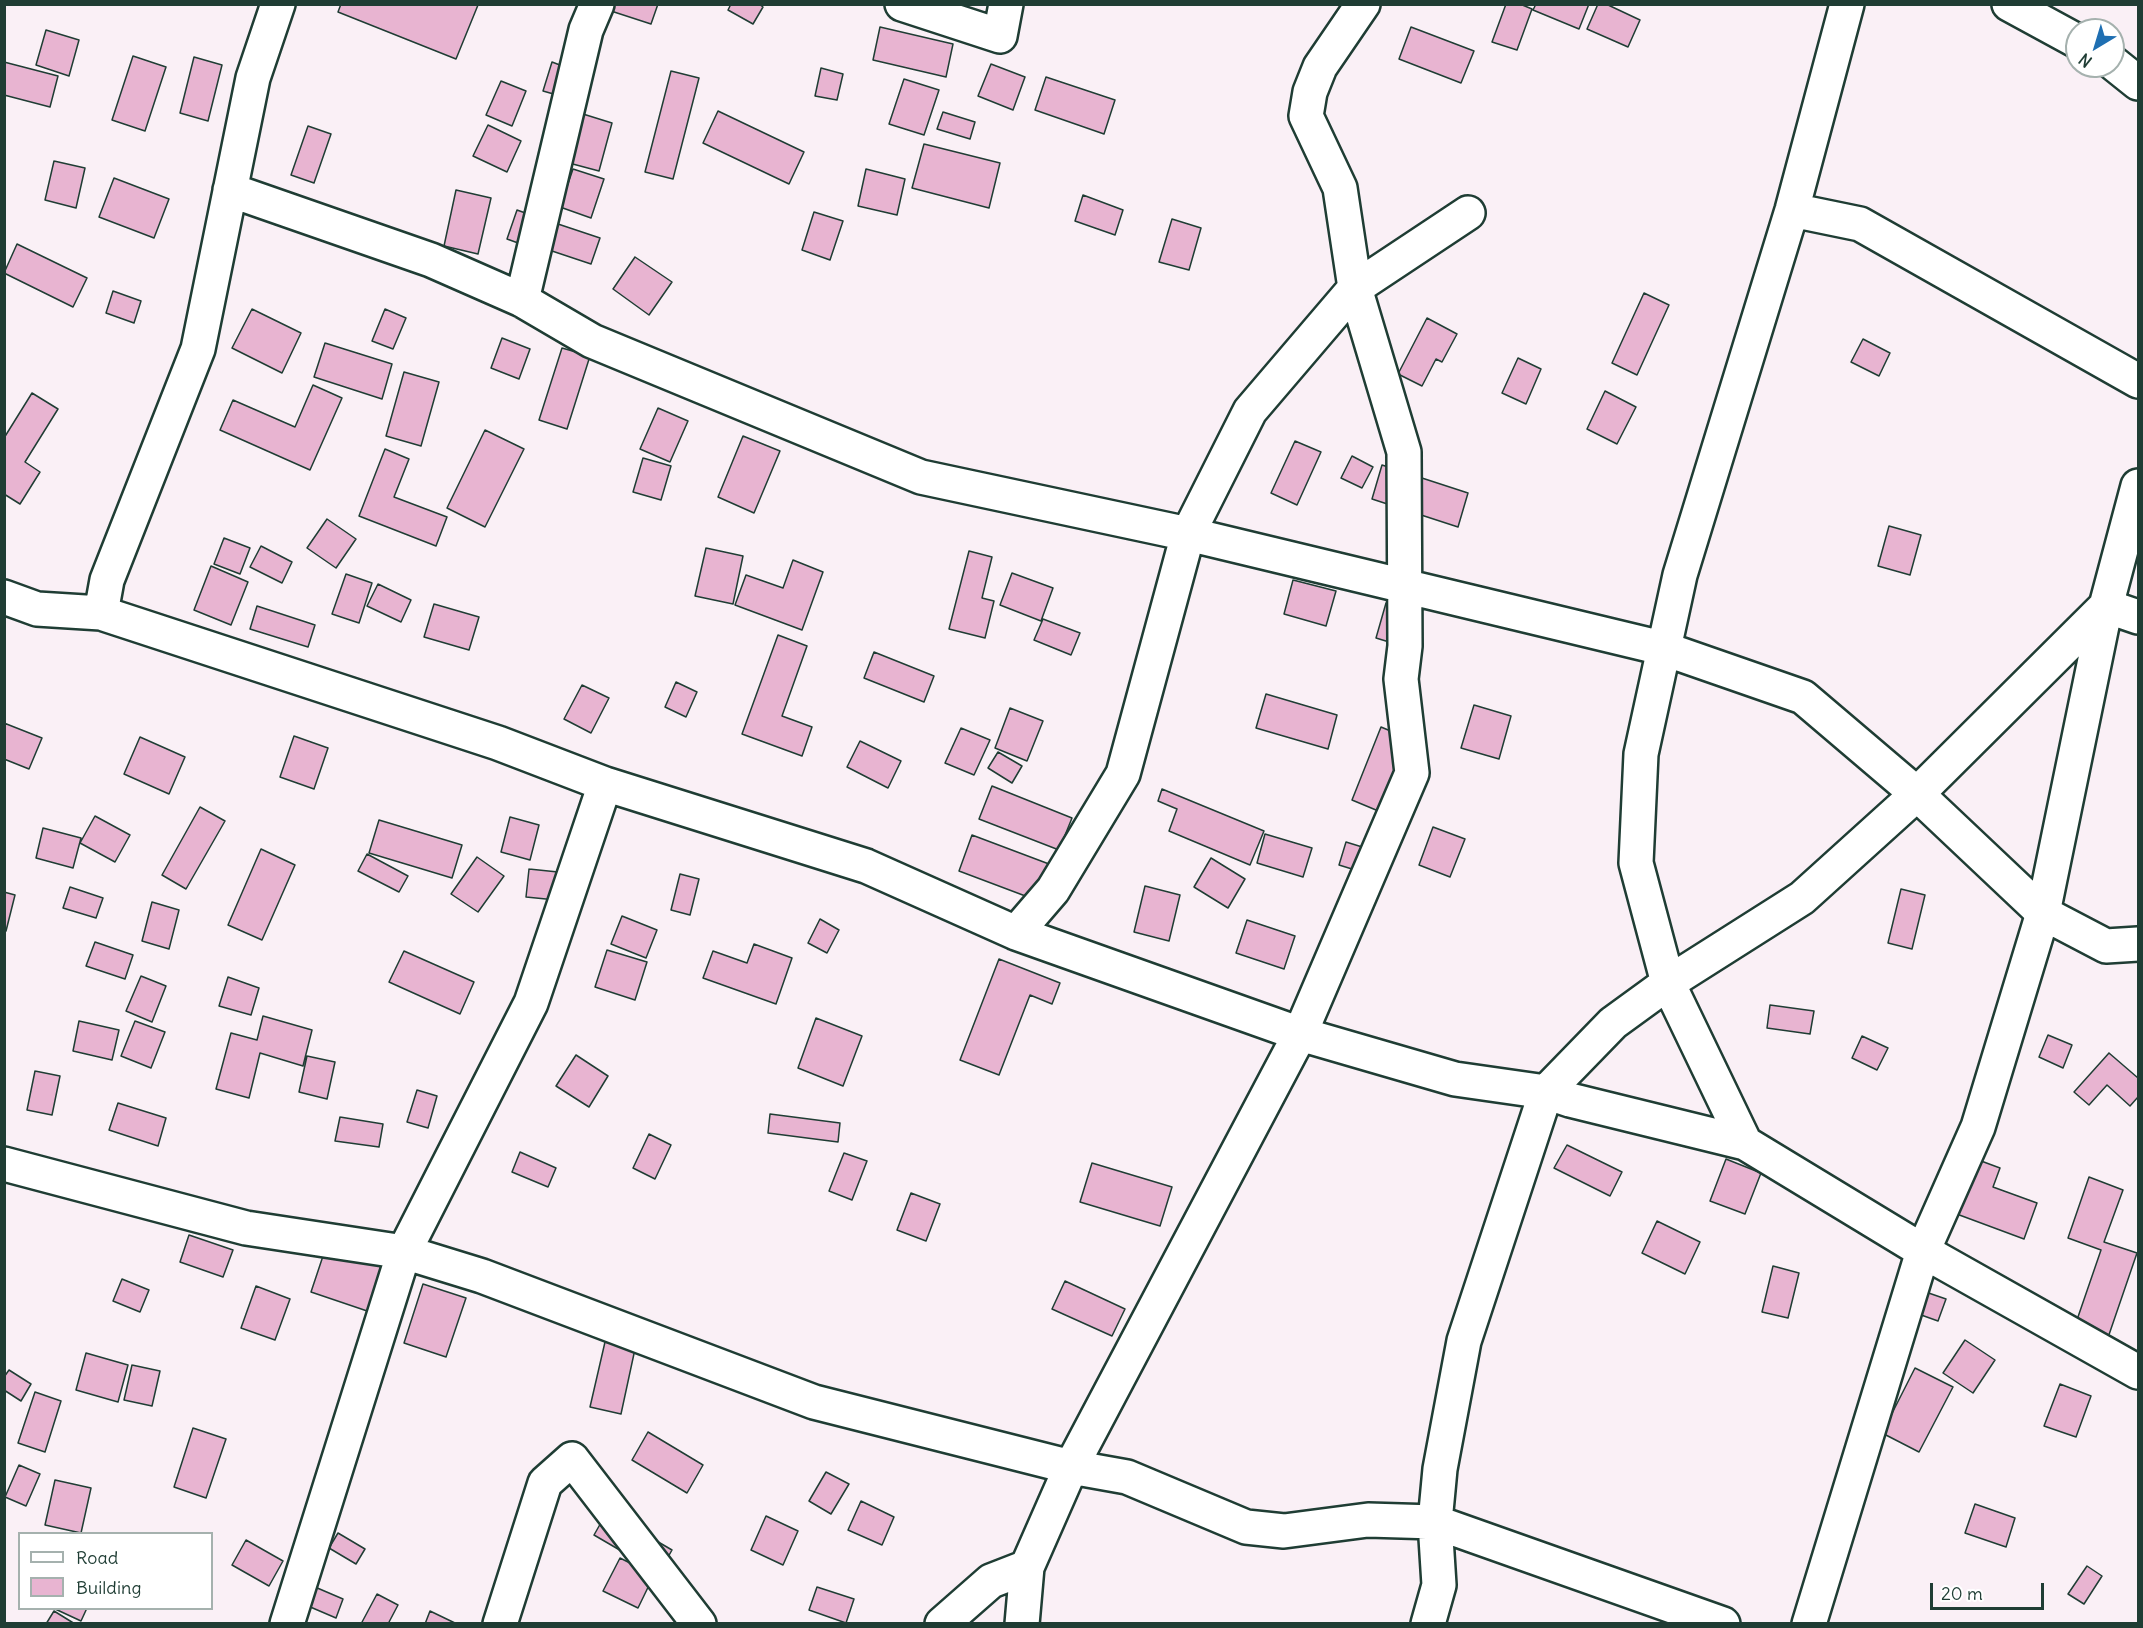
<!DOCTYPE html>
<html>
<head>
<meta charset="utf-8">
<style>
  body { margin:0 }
  #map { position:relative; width:2143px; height:1628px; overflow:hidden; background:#faf0f6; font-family:Delius,sans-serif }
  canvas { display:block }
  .frame { position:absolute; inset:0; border:6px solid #1f3d34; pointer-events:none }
  .legend { position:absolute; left:18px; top:1532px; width:195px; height:78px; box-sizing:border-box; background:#fff; border:2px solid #a5b1ae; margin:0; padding:8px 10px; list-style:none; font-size:18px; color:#1f3d34 }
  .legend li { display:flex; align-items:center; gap:12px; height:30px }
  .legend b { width:30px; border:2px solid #a5b1ae }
  .north { position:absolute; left:2065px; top:18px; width:60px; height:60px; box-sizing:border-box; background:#fff; border:2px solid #a5b1ae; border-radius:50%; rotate:218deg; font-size:16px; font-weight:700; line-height:24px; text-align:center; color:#1f3d34 }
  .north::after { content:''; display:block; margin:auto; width:21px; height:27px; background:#1f6fb2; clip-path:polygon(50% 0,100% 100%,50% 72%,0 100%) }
  .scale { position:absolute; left:1930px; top:1583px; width:114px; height:27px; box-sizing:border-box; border:3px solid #1f3d34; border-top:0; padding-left:8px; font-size:18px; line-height:21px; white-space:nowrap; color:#1f3d34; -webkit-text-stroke:4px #fff; paint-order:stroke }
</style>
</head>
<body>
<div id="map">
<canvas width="2143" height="1628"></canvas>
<div class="frame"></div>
<ul class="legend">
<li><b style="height:8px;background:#fff"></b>Road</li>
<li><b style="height:16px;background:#e8b4d1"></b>Building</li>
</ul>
<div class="north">N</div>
<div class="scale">20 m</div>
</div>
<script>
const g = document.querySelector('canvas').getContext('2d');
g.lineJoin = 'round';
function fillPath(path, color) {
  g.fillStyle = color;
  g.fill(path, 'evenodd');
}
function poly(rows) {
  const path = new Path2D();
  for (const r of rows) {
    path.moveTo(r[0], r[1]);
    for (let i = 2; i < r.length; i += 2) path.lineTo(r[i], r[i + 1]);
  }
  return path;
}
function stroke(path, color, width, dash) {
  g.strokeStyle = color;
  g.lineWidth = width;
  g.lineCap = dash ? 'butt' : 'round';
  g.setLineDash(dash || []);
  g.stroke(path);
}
const building = poly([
  [341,4,477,4,478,5,456,59,338,12,341,4],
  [614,4,658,4,651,24,611,11,614,4],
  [731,4,759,4,763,7,753,24,728,10,731,4],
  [1506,4,1520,4,1532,9,1517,50,1492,42,1506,4],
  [1536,4,1589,4,1579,29,1533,10,1536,4],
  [1598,4,1606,4,1640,20,1628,47,1587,29,1598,4],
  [880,27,953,44,946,77,873,60,880,27],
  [1411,27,1474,51,1461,83,1399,59,1411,27],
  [46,30,79,40,69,76,36,65,46,30],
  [133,56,166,67,145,131,112,120,133,56],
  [194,57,222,65,208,121,180,113,194,57],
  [4,62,58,76,50,107,4,95,4,62],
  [552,62,573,70,564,97,543,91,552,62],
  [991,64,1025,77,1013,110,978,96,991,64],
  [821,68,843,74,837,100,815,96,821,68],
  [671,71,699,78,673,179,645,172,671,71],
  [1046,77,1115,100,1104,134,1035,110,1046,77],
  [904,79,939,90,924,135,889,124,904,79],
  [501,81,526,91,512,126,486,115,501,81],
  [718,111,804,152,789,184,703,143,718,111],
  [943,112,975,122,970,139,937,129,943,112],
  [583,114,612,123,599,171,569,163,583,114],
  [488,125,521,141,507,172,473,156,488,125],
  [308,126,331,134,314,183,291,175,308,126],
  [924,144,1000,163,989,208,912,188,924,144],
  [54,161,85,168,76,208,45,200,54,161],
  [573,169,604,179,591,218,560,207,573,169],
  [866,169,905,179,897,215,858,206,866,169],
  [114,178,169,199,154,238,99,217,114,178],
  [456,190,491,198,478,254,444,246,456,190],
  [1083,195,1123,210,1115,235,1075,221,1083,195],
  [517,210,542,219,532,248,507,239,517,210],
  [814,212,843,221,830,260,802,250,814,212],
  [1172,219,1201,228,1189,270,1159,262,1172,219],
  [558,224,600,238,591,264,549,250,558,224],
  [17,244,87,278,73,307,4,273,17,244],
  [635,257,672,282,649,315,613,289,635,257],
  [113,291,141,301,134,323,106,313,113,291],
  [1644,293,1669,305,1637,375,1612,363,1644,293],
  [252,309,301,333,282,373,232,348,252,309],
  [385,309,406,318,393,349,372,341,385,309],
  [1427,318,1457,334,1442,362,1436,359,1422,386,1398,374,1427,318],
  [502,338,530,349,519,379,491,368,502,338],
  [1863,339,1890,353,1879,376,1851,362,1863,339],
  [325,343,392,364,382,399,314,377,325,343],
  [562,348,590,356,567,429,539,420,562,348],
  [1518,358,1541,369,1526,404,1502,393,1518,358],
  [404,372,439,382,421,446,386,436,404,372],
  [313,385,342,398,310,470,220,430,233,400,295,427,313,385],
  [1605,391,1636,407,1617,444,1587,429,1605,391],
  [32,393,58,409,25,462,40,472,20,504,4,494,4,438,32,393],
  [658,408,688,421,670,462,640,449,658,408],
  [485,430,524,449,485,527,447,508,485,430],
  [743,436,780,451,754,513,718,497,743,436],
  [1295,441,1321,452,1297,505,1271,493,1295,441],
  [385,449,409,459,394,497,447,517,436,546,359,516,385,449],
  [1352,456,1373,467,1362,488,1341,478,1352,456],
  [643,458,671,466,661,500,633,492,643,458],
  [1382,465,1468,493,1458,527,1372,499,1382,465],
  [327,519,356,539,336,568,307,548,327,519],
  [1889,526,1921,535,1910,575,1878,566,1889,526],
  [224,538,250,548,240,574,214,564,224,538],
  [261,546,292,562,282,583,250,567,261,546],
  [706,548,743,556,733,604,695,596,706,548],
  [969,551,992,557,982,598,994,601,985,638,949,629,969,551],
  [793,560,823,572,802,630,735,605,746,575,783,588,793,560],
  [211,566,248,582,231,625,194,610,211,566],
  [1012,573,1053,588,1041,621,1000,605,1012,573],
  [346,574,372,583,359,623,332,614,346,574],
  [1293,580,1336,591,1326,626,1284,614,1293,580],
  [378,584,411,600,401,622,367,606,378,584],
  [1386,603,1422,613,1412,649,1376,638,1386,603],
  [434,604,479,617,469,650,424,637,434,604],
  [257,606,315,625,308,647,250,629,257,606],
  [1043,619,1080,633,1071,655,1034,640,1043,619],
  [778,635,807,646,782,716,812,727,802,756,742,734,778,635],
  [874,652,934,676,924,702,864,678,874,652],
  [676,682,697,692,686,717,665,707,676,682],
  [582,685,609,698,591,733,564,719,582,685],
  [1266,694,1337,715,1328,749,1256,728,1266,694],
  [1474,705,1511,716,1499,759,1461,748,1474,705],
  [1010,708,1043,721,1027,761,995,748,1010,708],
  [4,723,42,738,29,769,4,759,4,723],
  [1381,727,1417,742,1388,815,1352,800,1381,727],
  [961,728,990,740,974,775,945,763,961,728],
  [294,736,328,748,314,789,280,777,294,736],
  [140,737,185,757,169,794,124,774,140,737],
  [860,741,901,761,888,788,847,767,860,741],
  [998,752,1022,766,1012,783,988,768,998,752],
  [992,786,1072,818,1059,850,979,819,992,786],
  [1162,789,1264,831,1250,865,1169,831,1177,809,1158,801,1162,789],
  [200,807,225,821,186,889,162,875,200,807],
  [95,816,130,835,115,862,80,843,95,816],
  [510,817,539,825,530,860,501,852,510,817],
  [379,820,462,845,452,878,369,853,379,820],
  [1433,827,1465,839,1450,877,1419,865,1433,827],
  [43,828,81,838,73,868,36,858,43,828],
  [1265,834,1312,848,1303,877,1257,863,1265,834],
  [972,835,1049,864,1036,900,959,871,972,835],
  [1346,842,1385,854,1378,877,1339,865,1346,842],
  [261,849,295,865,262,940,228,925,261,849],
  [367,854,408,876,399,892,358,871,367,854],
  [477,857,504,876,478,912,451,894,477,857],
  [1211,858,1245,879,1228,908,1194,887,1211,858],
  [529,869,558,872,556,900,526,897,529,869],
  [680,874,699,879,690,915,671,910,680,874],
  [1145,886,1180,895,1169,941,1134,932,1145,886],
  [70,887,103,898,96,918,63,908,70,887],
  [1901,889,1925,895,1912,949,1888,943,1901,889],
  [4,892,15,895,6,931,4,931,4,892],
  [152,902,179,910,169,949,142,941,152,902],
  [622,916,657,930,646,958,611,944,622,916],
  [820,919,839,930,827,953,808,943,820,919],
  [1247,920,1295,936,1284,969,1236,953,1247,920],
  [95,942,133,955,125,979,86,966,95,942],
  [754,944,792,958,776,1004,703,978,713,951,747,963,754,944],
  [607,950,647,962,635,1000,595,987,607,950],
  [404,951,474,982,460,1014,389,982,404,951],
  [999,959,1060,983,1052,1004,1030,995,999,1075,960,1060,999,959],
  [141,976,166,986,152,1022,126,1011,141,976],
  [228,977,259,988,251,1015,219,1006,228,977],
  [1770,1005,1814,1011,1810,1034,1767,1028,1770,1005],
  [263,1016,312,1030,303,1066,260,1053,249,1098,216,1089,231,1033,257,1040,263,1016],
  [816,1018,862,1036,843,1086,798,1068,816,1018],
  [79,1021,119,1030,112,1060,73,1051,79,1021],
  [135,1021,165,1032,151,1068,121,1056,135,1021],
  [2048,1035,2072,1045,2063,1068,2039,1057,2048,1035],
  [1862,1036,1888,1048,1877,1070,1852,1058,1862,1036],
  [2109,1053,2138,1078,2138,1097,2130,1106,2107,1085,2089,1105,2074,1092,2109,1053],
  [576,1055,608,1076,589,1107,556,1086,576,1055],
  [307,1056,335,1062,327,1099,299,1092,307,1056],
  [35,1071,60,1076,52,1115,27,1110,35,1071],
  [417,1090,437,1096,428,1128,407,1122,417,1090],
  [118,1103,166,1118,158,1146,109,1130,118,1103],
  [770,1114,840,1123,838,1142,768,1133,770,1114],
  [340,1117,383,1124,379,1147,335,1141,340,1117],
  [649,1134,671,1145,655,1179,633,1168,649,1134],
  [1567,1145,1622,1172,1610,1196,1554,1168,1567,1145],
  [520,1152,556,1168,548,1187,512,1172,520,1152],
  [844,1153,867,1161,852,1200,829,1191,844,1153],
  [1973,1158,2000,1168,1993,1187,2037,1203,2024,1239,1954,1213,1973,1158],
  [1726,1159,1761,1173,1745,1214,1710,1201,1726,1159],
  [1092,1163,1172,1187,1160,1226,1080,1202,1092,1163],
  [2089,1177,2123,1190,2104,1242,2137,1253,2101,1358,2068,1346,2101,1250,2068,1238,2089,1177],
  [911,1193,940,1204,926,1241,897,1230,911,1193],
  [1657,1221,1700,1242,1685,1274,1642,1253,1657,1221],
  [189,1235,233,1250,223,1277,180,1262,189,1235],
  [326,1247,394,1270,379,1315,311,1292,326,1247],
  [1773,1266,1799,1273,1788,1318,1762,1312,1773,1266],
  [122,1279,149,1290,140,1312,113,1301,122,1279],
  [1065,1281,1125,1309,1112,1336,1052,1309,1065,1281],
  [423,1284,466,1298,446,1357,404,1343,423,1284],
  [256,1286,290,1299,275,1340,241,1328,256,1286],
  [1917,1289,1946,1299,1938,1321,1910,1311,1917,1289],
  [1965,1340,1995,1360,1973,1393,1943,1373,1965,1340],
  [605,1342,635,1349,621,1414,590,1407,605,1342],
  [86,1353,128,1365,118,1402,76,1390,86,1353],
  [132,1365,160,1371,152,1406,124,1400,132,1365],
  [1915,1368,1953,1387,1919,1452,1882,1433,1915,1368],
  [9,1370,31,1384,21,1401,4,1390,4,1377,9,1370],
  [2060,1384,2091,1396,2076,1437,2044,1426,2060,1384],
  [35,1392,61,1401,45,1452,18,1443,35,1392],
  [193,1428,226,1439,206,1498,174,1487,193,1428],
  [648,1432,703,1465,687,1493,632,1460,648,1432],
  [19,1465,40,1474,26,1506,5,1497,19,1465],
  [826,1472,849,1484,831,1514,809,1501,826,1472],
  [55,1480,91,1488,81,1533,45,1525,55,1480],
  [861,1501,894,1517,882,1545,848,1530,861,1501],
  [1975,1504,2015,1518,2006,1547,1965,1533,1975,1504],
  [607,1512,672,1550,659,1573,594,1535,607,1512],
  [766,1516,798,1531,783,1565,751,1550,766,1516],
  [338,1533,365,1549,356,1564,329,1548,338,1533],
  [246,1540,283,1561,269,1586,232,1565,246,1540],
  [620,1558,654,1575,638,1608,603,1591,620,1558],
  [2087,1566,2102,1576,2084,1604,2068,1594,2087,1566],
  [315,1587,343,1599,336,1618,308,1606,315,1587],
  [817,1587,854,1599,846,1623,809,1610,817,1587],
  [377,1594,398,1605,388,1624,361,1624,377,1594],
  [53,1608,87,1608,81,1621,53,1608],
  [54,1611,75,1624,46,1624,54,1611],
  [430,1611,457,1624,425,1624,430,1611]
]);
fillPath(building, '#e8b4d1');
stroke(building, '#1f3d34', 1.5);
const minor = poly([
  [902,4,1000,36,1006,4],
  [1847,4,1792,210,1680,575,1641,754,1636,863,1668,983,1745,1143,1923,1251,2138,1372],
  [2009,4,2077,41],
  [2113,63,2138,83],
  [230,190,431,260,522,300,592,341,921,477,1188,534,1662,648,1803,697,1917,794,2043,913,2106,946,2138,944],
  [1792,210,1860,224,2138,381],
  [522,300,586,30,597,4],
  [4,597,37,609,101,613,498,743,605,784,866,866,1016,933,1300,1034,1455,1079,1546,1092,1570,1100,1745,1143],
  [101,613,107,580,198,349,253,78,278,4],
  [1016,933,1053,890,1123,774,1188,534,1250,411,1355,288,1468,213],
  [4,1164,246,1228,404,1252,482,1276,814,1402,1071,1467,1127,1477,1246,1527,1284,1531,1368,1520,1435,1522,1723,1624],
  [287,1624,404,1252,531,1003,605,784],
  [500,1624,545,1483,572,1459,699,1624],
  [942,1624,991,1581,1027,1567],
  [1022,1624,1027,1567,1071,1467,1300,1034,1412,773,1401,679,1405,646,1404,452,1355,288,1340,188,1306,116,1310,92,1320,67,1363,4],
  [1428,1624,1439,1585,1435,1522,1440,1469,1464,1341,1546,1092,1613,1023,1668,983,1802,898,1917,794,2106,606,2138,617],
  [1809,1624,1923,1251,1978,1127,2043,913,2106,606,2138,486]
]);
stroke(minor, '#1f3d34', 38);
stroke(minor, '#fff', 33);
</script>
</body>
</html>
